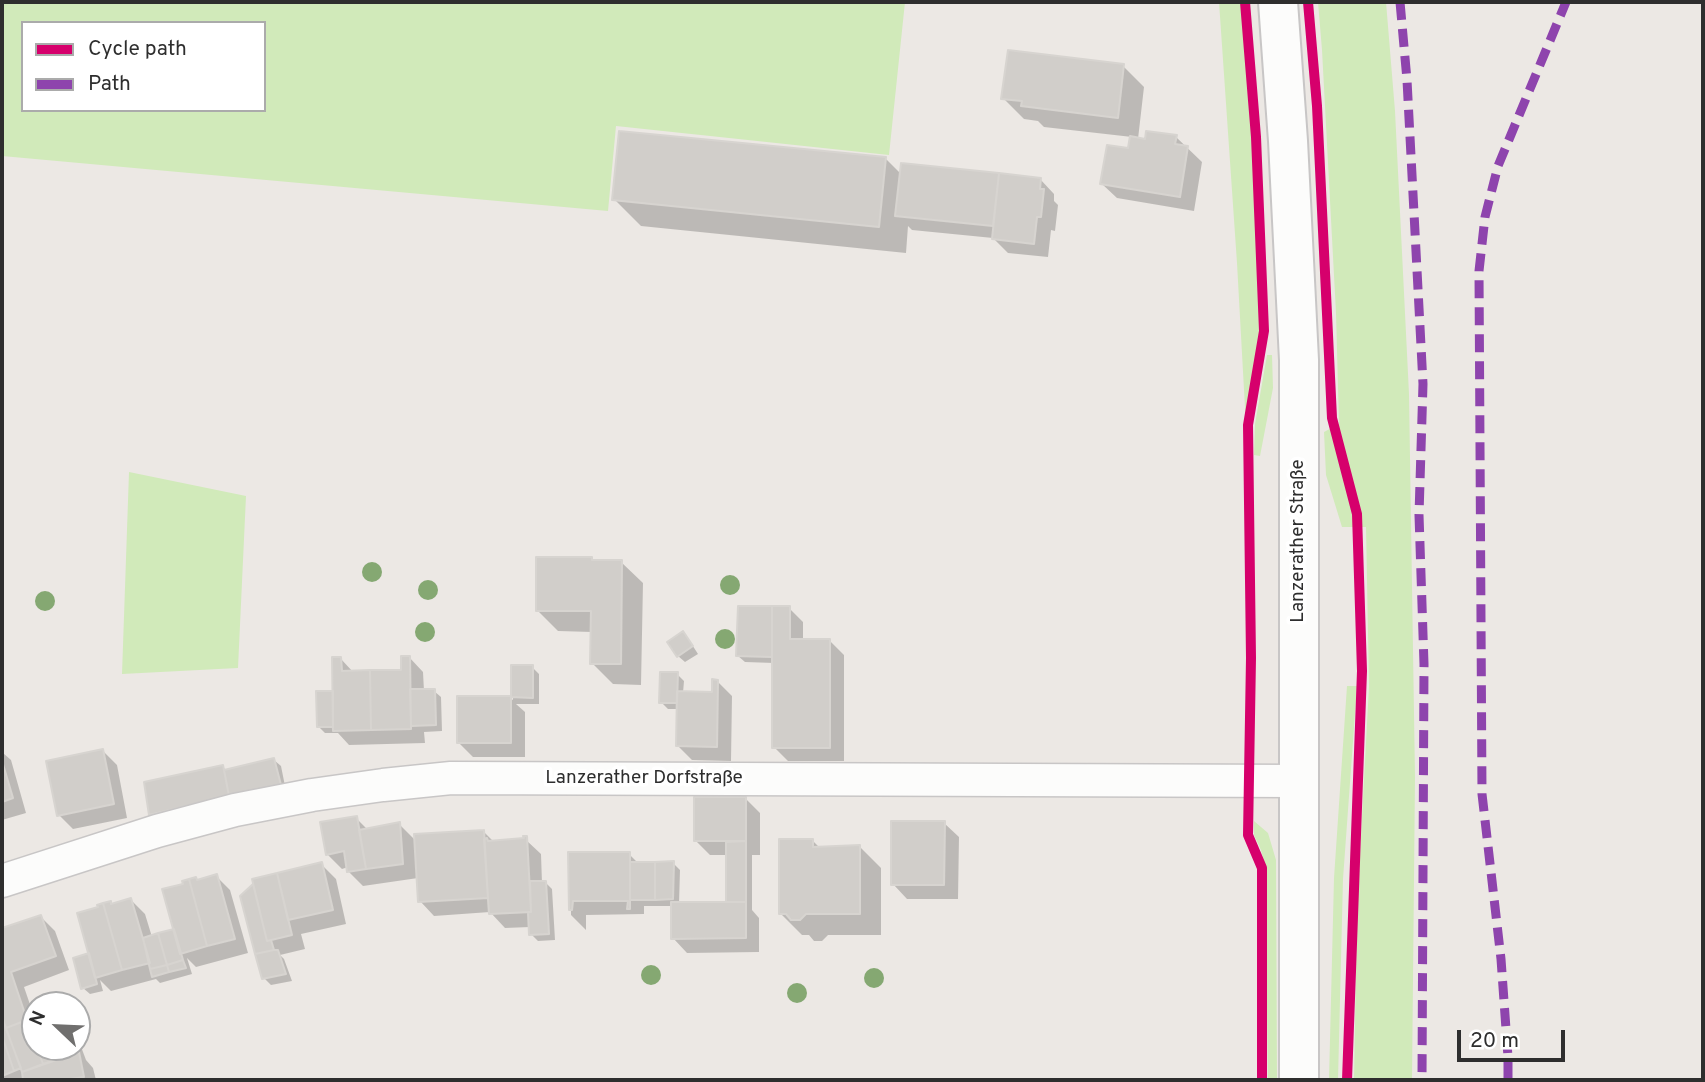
<!DOCTYPE html>
<html>
<head>
<meta charset="utf-8">
<style>
  body { margin:0 }
  #map { position:relative; width:1705px; height:1082px; overflow:hidden; background:#ece8e4; font-family:Overpass,sans-serif }
  canvas { display:block }
  .frame { position:absolute; inset:0; border:4px solid #2e2e2e; pointer-events:none }
  .legend { position:absolute; left:21px; top:21px; width:245px; height:91px; box-sizing:border-box; background:#fff; border:2px solid #ababab; margin:0; padding:9px 12px; list-style:none; font-size:21px; color:#2e2e2e }
  .legend li { display:flex; align-items:center; gap:14px; height:35px }
  .legend b { width:35px; border:2px solid #ababab }
  .north { position:absolute; left:21px; top:991px; width:70px; height:70px; box-sizing:border-box; background:#fff; border:2px solid #ababab; border-radius:50%; rotate:293deg; font-size:19px; font-weight:700; line-height:28px; text-align:center; color:#2e2e2e }
  .north::after { content:''; display:block; margin:auto; width:24px; height:32px; background:#706f6e; clip-path:polygon(50% 0,100% 100%,50% 72%,0 100%) }
  .scale { position:absolute; left:1457px; top:1030px; width:108px; height:32px; box-sizing:border-box; border:4px solid #2e2e2e; border-top:0; padding-left:9px; font-size:21px; line-height:24px; white-space:nowrap; color:#2e2e2e; -webkit-text-stroke:5px #fff; paint-order:stroke }
</style>
</head>
<body>
<div id="map">
<canvas width="1705" height="1082"></canvas>
<div class="frame"></div>
<ul class="legend">
<li><b style="height:9px;background:#d6006c"></b>Cycle path</li>
<li><b style="height:9px;background:#8e44ad"></b>Path</li>
</ul>
<div class="north">N</div>
<div class="scale">20 m</div>
</div>
<script>
const g = document.querySelector('canvas').getContext('2d');
g.lineJoin = 'round';
function fillPath(path, color) {
  g.fillStyle = color;
  g.fill(path, 'evenodd');
}
function poly(rows) {
  const path = new Path2D();
  for (const r of rows) {
    path.moveTo(r[0], r[1]);
    for (let i = 2; i < r.length; i += 2) path.lineTo(r[i], r[i + 1]);
  }
  return path;
}
function stroke(path, color, width, dash) {
  g.strokeStyle = color;
  g.lineWidth = width;
  g.lineCap = dash ? 'butt' : 'round';
  g.setLineDash(dash || []);
  g.stroke(path);
}
function label(font, color, halo, rows, align = 'center') {
  g.font = font + ' Overpass,sans-serif';
  g.lineWidth = 7;
  g.setLineDash([]);
  g.textBaseline = 'middle';
  g.strokeStyle = halo;
  g.fillStyle = color;
  for (const [text, x, y, turn = 0] of rows) {
    g.save();
    g.translate(x, y);
    g.rotate((+turn || 0) * Math.PI / 180);
    g.textAlign = isNaN(turn) ? turn : align;
    if (halo) g.strokeText(text, 0, 0);
    g.fillText(text, 0, 0);
    g.restore();
  }
}
fillPath(poly([
  [2,2,905,2,889,155,616,126,608,211,2,156],
  [23,23,264,23,264,110,23,110],
  [1219,2,1242,2,1251,108,1262,329,1256,373,1246,426,1237,263],
  [1318,2,1386,2,1395,111,1409,394,1415,777,1412,1080,1354,1080,1357,912,1369,686,1366,527,1342,527,1326,475,1324,432,1339,424,1336,313,1322,50],
  [1267,355,1272,355,1273,388,1260,456,1254,455,1255,424],
  [129,472,246,496,238,668,122,674],
  [1347,686,1357,686,1343,879,1338,1080,1329,1080,1334,878],
  [1254,821,1268,833,1276,860,1277,1080,1268,1080,1265,866,1261,850,1254,835]
]), '#d1eaba');
fillPath(poly([
  [1123,66,1144,87,1138,139,1146,141,1176,137,1202,162,1194,211,1117,198,1102,184,1130,150,1132,137,1044,127,1038,121,1024,119,1003,98],
  [886,159,902,175,903,164,1040,179,1054,194,1054,201,1058,205,1055,231,1051,230,1048,257,1008,253,993,238,912,230,908,226,906,253,641,226,614,199],
  [591,559,594,562,621,562,643,583,641,685,613,684,592,663,592,632,558,631,537,610],
  [789,608,803,622,803,641,830,641,844,655,844,761,788,761,774,747,774,663,745,662,738,656],
  [689,640,698,654,685,662,678,656],
  [409,657,423,672,424,691,434,691,441,697,442,731,424,732,425,743,349,745,338,733,325,733,318,726,334,692,341,659,354,673,403,671],
  [513,667,532,667,539,674,539,704,516,704,525,712,525,757,473,757,458,742,510,698,513,700],
  [677,674,684,681,683,693,714,694,717,681,732,696,731,761,692,760,678,746,679,709,668,709,661,702],
  [2,747,3,753,11,760,26,813,2,820],
  [103,751,117,765,127,818,73,829,59,815],
  [274,760,281,766,286,791,165,828,151,814,222,767,226,771],
  [745,798,760,813,760,855,752,855,752,910,759,918,759,952,687,953,673,938,673,906,644,906,644,914,586,915,586,930,571,915,570,854,629,854,639,864,673,863,680,870,679,904,730,903,728,855,710,855,696,841],
  [356,818,368,830,399,824,416,841,483,831,494,842,526,840,541,854,542,883,545,882,552,889,555,940,538,941,531,934,530,927,505,928,490,912,434,916,420,901,418,878,363,886,349,872,348,867,342,869,327,854],
  [944,823,959,837,958,899,907,899,893,884],
  [813,841,820,848,860,847,881,868,881,935,828,935,822,941,814,941,809,935,802,935,781,914],
  [321,864,336,879,346,924,301,934,305,949,280,955,284,959,292,981,271,985,264,978,253,887,256,890],
  [216,876,230,890,248,953,196,967,187,958,192,974,160,983,156,979,111,991,100,980,103,991,90,994,83,988,91,954,110,903,112,905,131,900,145,914,152,937,176,931,197,881],
  [41,917,55,931,69,970,24,987,35,1019,35,1047,77,1047,77,1036,86,1060,93,1068,96,1080,2,1080,2,1026,7,1025,2,1011,2,930]
]), '#0003');
const building = poly([
  [1008,50,1124,64,1118,118,1021,106,1022,101,1001,99,1008,50],
  [619,131,886,157,879,227,612,200,619,131],
  [1146,131,1177,135,1175,144,1188,146,1180,197,1100,184,1107,145,1128,148,1130,136,1145,139,1146,131],
  [901,163,999,173,993,226,895,216,901,163],
  [999,173,1041,178,1040,189,1044,189,1041,217,1037,217,1034,244,992,239,999,173],
  [536,557,592,557,592,560,622,560,621,664,590,664,591,611,536,611,536,557],
  [738,606,772,606,772,657,736,656,738,606],
  [772,606,790,606,790,639,830,639,830,748,772,748,772,606],
  [683,631,693,646,677,657,667,642,683,631],
  [401,656,410,656,411,729,371,730,370,670,401,670,401,656],
  [332,657,341,657,342,671,370,670,371,730,333,731,332,657],
  [511,665,533,665,533,698,511,697,511,665],
  [660,672,678,672,677,703,659,703,660,672],
  [712,679,718,680,717,747,676,746,677,691,712,692,712,679],
  [410,689,435,689,436,725,411,726,410,689],
  [316,691,333,691,333,727,317,727,316,691],
  [457,696,511,696,511,743,457,743,457,696],
  [103,749,114,804,57,816,46,761,103,749],
  [274,758,281,785,229,796,224,770,274,758],
  [2,761,13,798,2,802,2,761],
  [223,765,229,796,149,815,144,782,223,765],
  [694,797,746,797,746,841,694,841,694,797],
  [357,816,366,869,347,872,344,851,326,855,320,822,357,816],
  [891,821,945,821,944,885,891,885,891,821],
  [400,822,403,864,366,869,359,830,400,822],
  [484,830,488,898,418,902,414,834,484,830],
  [523,836,527,836,531,912,489,914,484,839,487,838,488,841,524,838,523,836],
  [779,839,813,839,813,847,860,845,860,914,806,914,800,920,791,920,786,914,779,914,779,839],
  [746,841,746,902,726,902,726,842,746,841],
  [568,852,630,852,630,909,627,909,628,901,573,901,572,910,569,910,568,852],
  [674,861,673,899,655,900,655,862,674,861],
  [322,862,333,910,288,920,277,873,322,862],
  [630,862,655,862,655,900,630,900,630,862],
  [277,873,292,935,267,941,252,879,277,873],
  [217,874,235,939,207,946,189,879,196,877,197,880,217,874],
  [189,879,207,946,180,954,162,889,183,884,182,881,189,879],
  [530,881,546,881,549,934,529,935,528,912,531,912,530,881],
  [253,884,267,941,271,940,274,950,255,954,240,896,253,884],
  [131,898,150,963,122,970,103,903,111,901,111,904,131,898],
  [671,902,746,902,746,938,671,939,671,902],
  [103,903,122,970,95,978,77,913,98,907,97,905,103,903],
  [41,915,56,956,11,972,27,1020,6,1028,2,1016,2,928,41,915],
  [174,929,183,960,167,965,158,933,174,929],
  [158,933,167,965,150,969,143,938,158,933],
  [274,950,278,950,286,974,262,979,255,954,274,950],
  [89,953,97,984,81,989,73,958,89,953],
  [183,960,186,968,169,972,167,965,183,960],
  [167,965,169,972,152,977,150,969,167,965],
  [27,1020,35,1041,35,1047,37,1047,43,1064,22,1072,6,1028,27,1020],
  [4,1024,21,1068,14,1071,2,1036,2,1025,4,1024],
  [2,1036,14,1071,2,1076,2,1036],
  [77,1045,79,1052,43,1064,37,1047,77,1047,77,1045],
  [79,1052,84,1077,64,1080,23,1080,22,1072,79,1052]
]);
fillPath(building, '#d1ceca');
stroke(building, '#d7d4d0', 2);
const minor = poly([
  [2,881,157,831,235,810,312,795,383,785,451,778,1299,781]
]);
const secondary = poly([
  [1278,2,1288,141,1299,360,1299,1080]
]);
stroke(minor, '#c8c6c6', 35);
stroke(secondary, '#c8c6c6', 42);
stroke(minor, '#fcfcfb', 32);
stroke(secondary, '#fcfcfb', 38);
stroke(poly([
  [1400,2,1407,80,1423,384,1419,515,1424,664,1422,1080],
  [1508,1080,1508,1057,1501,959,1482,794,1479,271,1485,217,1498,166,1566,2]
]), '#8e44ad', 9, [18, 9]);
stroke(poly([
  [1245,2,1256,137,1264,331,1248,425,1251,658,1248,835,1262,868,1262,1080],
  [1308,2,1317,106,1332,418,1357,514,1362,671,1347,1080]
]), '#d6006c', 10);
g.fillStyle = '#85a872';
for (const [x, y] of [
  [372,572],
  [730,585],
  [428,590],
  [45,601],
  [425,632],
  [725,639],
  [651,975],
  [874,978],
  [797,993]
]) {
  g.beginPath();
  g.arc(x, y, 10, 0, 2 * Math.PI);
  g.fill();
}
label('19px', '#2e2e2e', '#fff', [
  ["Lanzerather Straße",1299,541,-90],
  ["Lanzerather Dorfstraße",644,779]
]);
</script>
</body>
</html>
